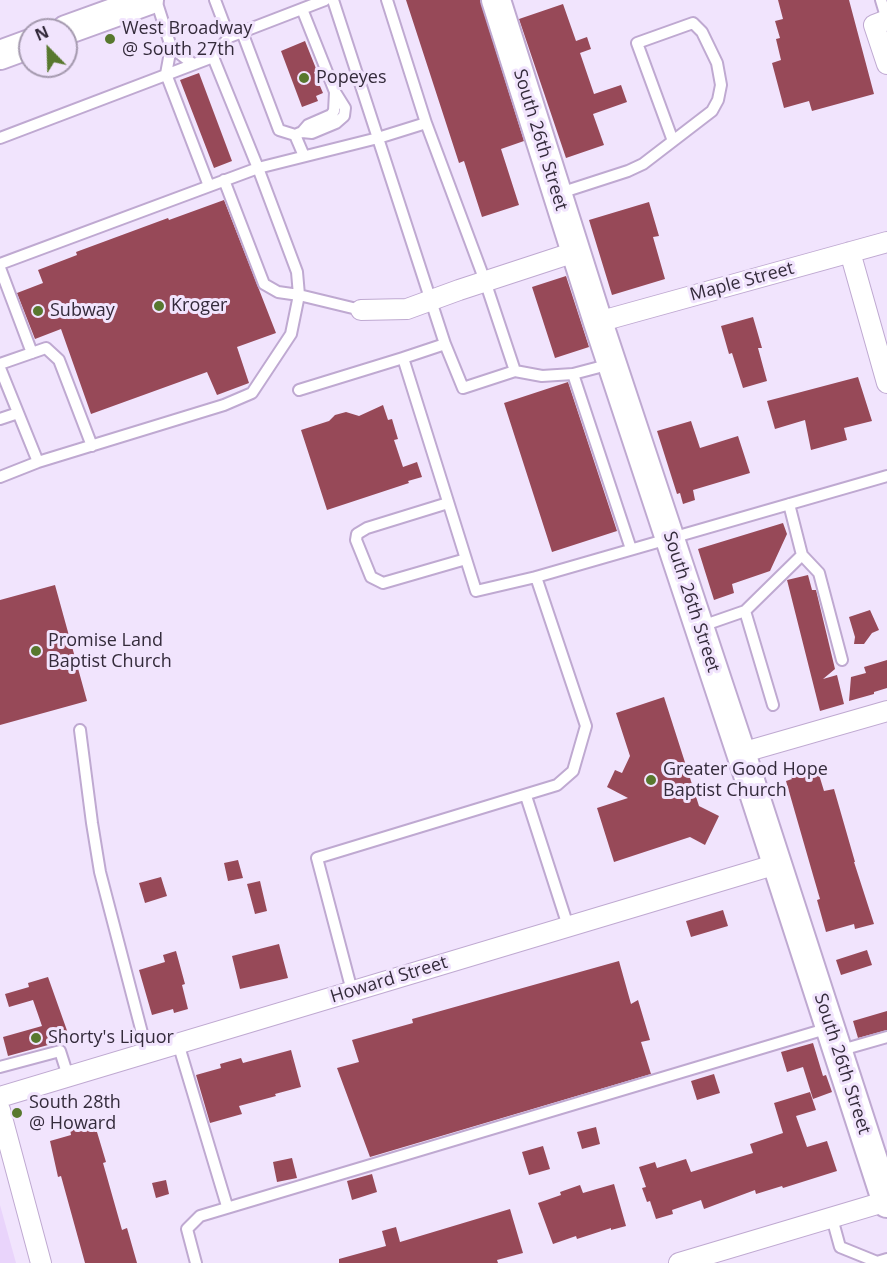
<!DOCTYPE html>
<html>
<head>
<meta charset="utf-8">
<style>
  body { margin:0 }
  #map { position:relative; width:887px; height:1263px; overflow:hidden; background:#f1e4fd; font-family:"Open Sans",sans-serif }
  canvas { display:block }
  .north { position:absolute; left:18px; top:18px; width:60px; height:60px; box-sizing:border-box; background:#f1e4fd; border:2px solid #a59aaf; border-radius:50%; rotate:337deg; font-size:16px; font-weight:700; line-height:24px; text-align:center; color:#342b3b }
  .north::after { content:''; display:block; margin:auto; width:21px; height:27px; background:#58782e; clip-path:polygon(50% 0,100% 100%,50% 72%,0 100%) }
</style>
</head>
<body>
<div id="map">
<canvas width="887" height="1263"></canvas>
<div class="north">N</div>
</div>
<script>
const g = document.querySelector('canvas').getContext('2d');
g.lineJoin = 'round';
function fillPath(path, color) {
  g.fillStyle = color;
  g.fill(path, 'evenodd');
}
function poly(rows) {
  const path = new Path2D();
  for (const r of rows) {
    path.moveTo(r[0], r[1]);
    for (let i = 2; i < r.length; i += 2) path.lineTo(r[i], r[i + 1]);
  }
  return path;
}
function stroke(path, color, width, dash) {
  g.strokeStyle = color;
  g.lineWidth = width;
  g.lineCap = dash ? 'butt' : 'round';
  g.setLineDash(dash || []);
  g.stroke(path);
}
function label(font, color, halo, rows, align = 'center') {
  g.font = font + ' "Open Sans",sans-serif';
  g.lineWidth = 6;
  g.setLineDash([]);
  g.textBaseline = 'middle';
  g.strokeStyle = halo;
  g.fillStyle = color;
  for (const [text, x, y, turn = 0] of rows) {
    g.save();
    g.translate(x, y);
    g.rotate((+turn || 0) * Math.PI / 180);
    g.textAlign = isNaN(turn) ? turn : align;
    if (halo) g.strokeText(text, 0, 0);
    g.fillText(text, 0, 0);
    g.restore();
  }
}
fillPath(poly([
  [0,1205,16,1263,0,1263]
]), '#e9d4fb');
fillPath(poly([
  [406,0,480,0,524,141,501,149,519,205,482,217,464,161,459,163],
  [778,0,849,0,874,94,812,111,809,101,784,108,772,63,781,60,776,39,780,38,775,21,783,19],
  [563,4,576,41,587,37,591,49,580,53,594,94,621,85,627,102,593,114,604,145,566,158,519,19],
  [305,41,317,71,314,72,323,93,316,96,318,101,302,107,281,51],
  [199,73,232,161,214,168,180,80],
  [224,200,276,333,237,347,249,383,217,395,207,372,91,414,61,329,35,339,17,293,43,283,38,270,77,255,76,252,168,218,169,220],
  [649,202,659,236,653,237,665,279,612,295,589,220],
  [566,276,589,347,555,358,532,287],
  [753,317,762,348,758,348,767,381,743,388,732,353,729,354,721,326],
  [858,377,872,421,844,428,847,440,811,450,805,420,775,429,767,401],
  [568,382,617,531,552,552,504,403],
  [383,405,388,420,392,419,398,439,394,440,403,467,417,462,422,477,408,481,409,483,327,510,301,430,329,421,335,415,346,412,359,416],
  [691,421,700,448,738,436,750,473,693,490,695,500,683,504,680,493,677,494,657,431],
  [783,523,787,534,770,571,732,584,734,593,714,600,698,549],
  [808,575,812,590,816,590,835,669,823,679,837,675,844,704,820,711,787,580],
  [55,585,87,701,0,725,0,600],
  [870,610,879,630,872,633,864,644,854,644,855,637,849,617],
  [887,660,887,688,874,692,874,694,849,701,851,677,866,673,864,667],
  [664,697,699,806,719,816,705,845,690,837,614,862,597,808,628,798,607,787,615,770,622,773,630,756,616,713],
  [817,768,824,791,834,789,855,862,854,862,874,924,855,929,854,924,826,932,817,900,820,899,813,875,786,781,792,779,790,776],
  [238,860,243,878,228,881,224,863],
  [161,877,167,896,145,903,139,883],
  [260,881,267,911,255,914,247,884],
  [723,910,728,926,691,937,686,921],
  [279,944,288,978,240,989,232,956],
  [867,950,872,965,841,975,836,960],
  [176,951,185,984,182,985,188,1009,174,1013,173,1009,152,1015,139,970,165,962,163,955],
  [619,961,631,1004,638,1000,650,1040,641,1042,651,1074,370,1157,337,1068,359,1062,352,1040,413,1023,412,1019],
  [48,977,70,1039,8,1056,3,1037,42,1026,33,1000,9,1007,5,994,29,987,28,983],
  [887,1011,887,1030,858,1038,853,1021],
  [813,1043,823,1076,826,1075,832,1092,813,1099,803,1067,787,1072,781,1052],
  [291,1050,301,1087,275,1094,276,1096,239,1106,242,1114,210,1123,196,1075,221,1068,220,1064,241,1058,243,1063],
  [714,1074,720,1093,697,1100,691,1081],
  [810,1092,816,1110,796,1116,807,1147,827,1141,837,1171,783,1188,782,1186,756,1194,755,1190,704,1209,701,1200,672,1210,673,1214,656,1219,650,1201,647,1202,642,1188,646,1187,639,1167,655,1162,657,1168,686,1159,691,1172,753,1153,750,1144,783,1133,774,1103],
  [94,1122,106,1162,103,1163,122,1230,127,1228,137,1263,85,1263,61,1176,58,1177,50,1141,71,1135,70,1129],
  [596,1127,600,1144,582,1149,577,1132],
  [543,1146,550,1169,529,1175,522,1152],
  [292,1158,297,1178,277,1182,273,1162],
  [372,1174,377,1192,352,1200,347,1181],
  [166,1180,169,1194,156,1198,152,1183],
  [614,1184,626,1226,611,1230,611,1228,577,1239,576,1236,553,1244,538,1203,561,1195,560,1192,580,1185,583,1193],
  [510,1209,523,1253,497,1260,498,1263,339,1263,339,1259,386,1246,382,1231,396,1227,400,1242]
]), '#974958');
const lane = poly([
  [156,0,171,47,166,74,209,186],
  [215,0,229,37],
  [333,0,445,344],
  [387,0,426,123],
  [881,0,887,20],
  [242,32,279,130,295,135,302,132,308,125,331,115,334,111,335,92,302,9],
  [171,47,193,64],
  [213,57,258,168,378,138,426,123,485,281,515,371],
  [302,132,312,133,336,123,344,116,345,108,335,92],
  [295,135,304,156],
  [0,138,213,57,229,37,325,0],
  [557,194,628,171,643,164,712,111,718,100,721,85,717,63,702,32,693,23,637,43,673,141],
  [0,264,258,168,297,272,299,295,361,310],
  [0,268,32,353],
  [0,364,46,348,59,360,92,446],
  [611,364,573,374,631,549],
  [0,368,38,462],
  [299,390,403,358],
  [0,419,18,413],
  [0,477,38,462,224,405,252,393,291,334,299,295,278,292,264,284,224,180],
  [448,503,367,528,357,534,356,540,371,577,383,583,466,559],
  [802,555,819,573,842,660],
  [536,577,476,591,403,358,445,344,463,388,515,371,542,376,573,374],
  [699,627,745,611],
  [773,705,745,611,802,555,789,504],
  [80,730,92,823,100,872,147,1052],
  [526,796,568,926],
  [352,991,317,858,557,785,573,771,586,726,536,577,887,476],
  [178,1043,227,1206],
  [838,1051,887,1037],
  [0,1067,60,1051,68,1076],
  [832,1218,840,1247,877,1262,887,1259],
  [196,1263,187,1229,200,1216,829,1028]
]);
const street = poly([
  [887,20,874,25,887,64],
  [850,252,887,383],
  [361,310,407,309,459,290,575,252],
  [598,322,887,242],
  [741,753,887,711],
  [0,1097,777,864],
  [0,1110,41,1263],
  [679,1263,887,1201]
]);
const secondary = poly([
  [496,0,598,322,741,753,887,1203],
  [66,30,149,0],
  [0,55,30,44]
]);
stroke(lane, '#bfa9d1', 14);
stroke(street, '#bfa9d1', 22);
stroke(secondary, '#bfa9d1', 32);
stroke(lane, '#fff', 10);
stroke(street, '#fff', 20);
stroke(secondary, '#fff', 28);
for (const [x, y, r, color] of [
  [110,39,6,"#58782e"],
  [304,78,6,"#58782e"],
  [159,306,6,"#58782e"],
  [38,311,6,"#58782e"],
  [36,651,6,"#58782e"],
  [651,780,6,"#58782e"],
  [36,1038,6,"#58782e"],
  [17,1113,6,"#58782e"]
]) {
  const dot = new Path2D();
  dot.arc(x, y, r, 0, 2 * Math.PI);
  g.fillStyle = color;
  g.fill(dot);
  stroke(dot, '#f1e4fd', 2);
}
label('18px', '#342b3b', '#f1e4fd', [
  ["West Broadway",122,29],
  ["@ South 27th",122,50],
  ["Popeyes",316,78],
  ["Kroger",171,306],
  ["Subway",50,311],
  ["Promise Land",48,641],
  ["Baptist Church",48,662],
  ["Greater Good Hope",663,770],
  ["Baptist Church",663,791],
  ["Shorty's Liquor",48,1038],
  ["South 28th",29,1103],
  ["@ Howard",29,1124]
], 'left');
label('18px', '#342b3b', '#f1e4fd', [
  ["South 26th Street",540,140,73],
  ["Maple Street",742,282,-15],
  ["South 26th Street",691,602,72],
  ["Howard Street",389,980,-17],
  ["South 26th Street",842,1064,72]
]);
</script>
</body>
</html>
